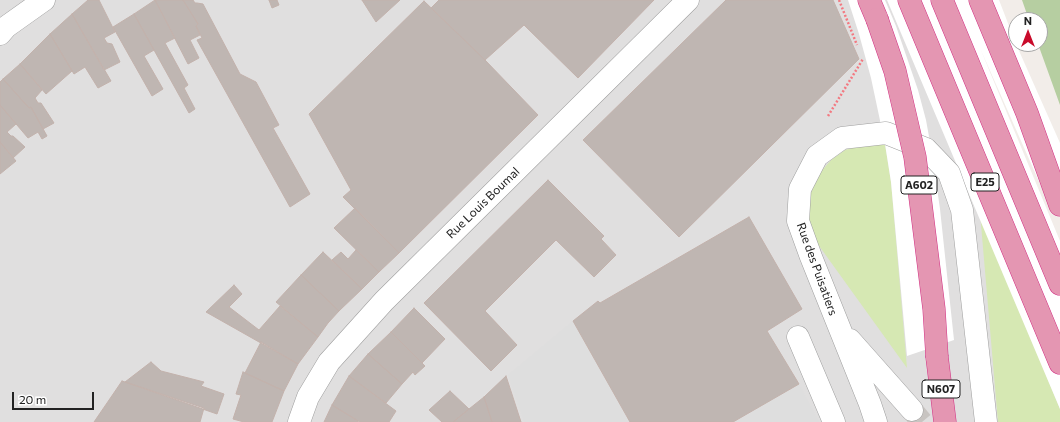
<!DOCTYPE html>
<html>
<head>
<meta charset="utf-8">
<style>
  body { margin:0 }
  #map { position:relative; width:1060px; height:422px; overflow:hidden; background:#f2ede9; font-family:Commissioner,sans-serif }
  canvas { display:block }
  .north { position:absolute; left:1008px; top:12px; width:40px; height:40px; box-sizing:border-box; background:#fff; border:1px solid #a7a7a7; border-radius:50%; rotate:0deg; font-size:11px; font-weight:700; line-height:16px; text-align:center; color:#222 }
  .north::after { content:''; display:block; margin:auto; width:14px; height:18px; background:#c90b2b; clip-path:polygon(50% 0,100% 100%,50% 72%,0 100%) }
  .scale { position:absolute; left:12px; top:392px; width:82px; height:18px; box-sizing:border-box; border:2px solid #222; border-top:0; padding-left:5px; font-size:12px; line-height:14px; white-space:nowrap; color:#222; -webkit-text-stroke:3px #fff; paint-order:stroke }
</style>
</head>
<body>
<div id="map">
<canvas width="1060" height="422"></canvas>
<div class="north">N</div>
<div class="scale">20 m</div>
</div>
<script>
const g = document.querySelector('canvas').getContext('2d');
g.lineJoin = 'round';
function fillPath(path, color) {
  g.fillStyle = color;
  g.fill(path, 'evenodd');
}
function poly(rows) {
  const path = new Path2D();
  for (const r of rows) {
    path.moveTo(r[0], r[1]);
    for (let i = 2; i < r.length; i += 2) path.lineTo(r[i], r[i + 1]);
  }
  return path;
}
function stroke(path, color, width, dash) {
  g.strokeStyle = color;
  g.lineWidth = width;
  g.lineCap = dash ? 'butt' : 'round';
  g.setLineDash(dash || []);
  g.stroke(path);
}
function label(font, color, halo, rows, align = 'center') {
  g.font = font + ' Commissioner,sans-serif';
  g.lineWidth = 4;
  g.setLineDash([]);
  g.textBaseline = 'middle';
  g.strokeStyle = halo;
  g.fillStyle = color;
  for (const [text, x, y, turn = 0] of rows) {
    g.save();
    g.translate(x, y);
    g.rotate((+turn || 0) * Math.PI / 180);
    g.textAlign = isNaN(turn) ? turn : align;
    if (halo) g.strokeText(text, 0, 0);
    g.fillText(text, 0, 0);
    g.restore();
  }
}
fillPath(poly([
  [0,0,893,0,1060,400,1060,422,0,422]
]), '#e0dfdf');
fillPath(poly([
  [866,144,885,144,891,182,907,368,817,243,810,231,808,211,810,195,819,174,831,160,845,150],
  [980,213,1060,409,1060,422,998,422]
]), '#d6e8b3');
fillPath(poly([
  [1022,0,1060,0,1060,105,1038,44,1040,44,1040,20,1029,20]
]), '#b6cea1');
fillPath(poly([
  [573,321,630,422,524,422,508,375],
  [799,384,819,422,733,422]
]), '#dedede');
fillPath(poly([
  [848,0,885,0,896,26,918,90,926,120,932,153,940,209,954,340,907,356,891,182,885,144,871,78,859,34],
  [887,0,999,0,1016,44,1060,143,1060,197,1048,202,980,48,1060,241,1060,409]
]), '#fff');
const building = poly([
  [88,0,99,0,115,32,104,38,107,43,112,44,120,62,104,70,72,14,88,0],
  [155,0,175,38,165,43,188,85,184,88,195,109,189,113,134,14,155,0],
  [155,0,183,0,198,24,196,26,200,35,190,40,199,58,188,64,155,0],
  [183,0,193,0,195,3,197,3,203,4,240,74,256,82,279,125,273,128,310,194,290,207,197,40,202,38,196,26,198,24,183,0],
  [269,0,277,0,279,5,272,8,269,0],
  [362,0,400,0,376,22,362,0],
  [439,0,654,0,578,78,524,25,485,60,431,8,439,0],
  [726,0,833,0,859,59,679,237,583,140,726,0],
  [424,1,485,60,538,115,399,253,343,197,351,190,309,114,424,1],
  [72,14,111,81,98,88,85,67,74,74,50,34,72,14],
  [134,14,154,50,144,56,163,89,152,96,113,27,134,14],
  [50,34,72,71,46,94,20,64,50,34],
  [20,64,42,90,35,98,38,103,41,103,54,123,43,129,31,107,29,108,3,79,20,64],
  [3,79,29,108,31,107,47,136,42,139,38,132,28,138,0,105,0,82,3,79],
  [0,105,16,124,7,132,11,136,13,136,25,147,13,158,0,142,0,105],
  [0,142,16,161,0,174,0,142],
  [548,180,604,236,601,239,616,255,594,277,556,240,485,311,517,345,491,371,424,303,548,180],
  [355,208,399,253,379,272,334,228,355,208],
  [749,217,802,309,767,331,799,384,733,422,630,422,573,321,598,301,600,303,749,217],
  [356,250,379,272,362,289,332,260,341,252,348,259,356,250],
  [323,252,362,289,339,311,301,275,323,252],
  [301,275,339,311,328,323,318,337,276,302,301,275],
  [234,285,242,294,229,307,259,330,280,306,318,337,298,364,206,312,234,285],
  [414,308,445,339,422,363,391,332,414,308],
  [391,332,425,366,415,375,413,372,402,384,368,354,391,332],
  [261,342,298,364,284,391,245,373,261,342],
  [368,354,402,384,386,403,349,376,368,354],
  [151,362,161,371,204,382,201,386,224,394,217,414,125,382,151,362],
  [243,372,284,391,272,422,244,422,233,419,241,395,236,394,243,372],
  [349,376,396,411,389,422,360,422,332,405,349,376],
  [506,376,521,422,492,422,484,397,506,376],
  [122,381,204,408,200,422,94,422,122,381],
  [450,391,469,409,453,422,442,422,429,410,450,391],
  [484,397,492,422,453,422,469,409,484,397],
  [332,405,358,421,358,422,324,422,332,405]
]);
fillPath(building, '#bfb6b2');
stroke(building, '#c3b2ac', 1);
stroke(poly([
  [912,410,922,422]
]), '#c8c4c1', 22, [22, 11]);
const minor = poly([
  [0,34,6,27,44,0],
  [798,337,834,422],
  [850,340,912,410],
  [299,422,308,397,329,362,384,301,688,0],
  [876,422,870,404,811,257,798,221,800,189,817,156,842,138,886,133,926,149,949,173,962,210,986,422]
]);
const highway = poly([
  [869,0,877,19],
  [909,0,1060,363],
  [942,0,1060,284],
  [980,0,1027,113,1060,205],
  [937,357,945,422]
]);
stroke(minor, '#9f9f9f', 23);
stroke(highway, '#d33385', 23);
stroke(poly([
  [839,0,857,45],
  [828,116,863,59]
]), '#f37981', 2.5, [2, 2]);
stroke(minor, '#fff', 22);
stroke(highway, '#e496b2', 22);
const highwayBridge = poly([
  [877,19,895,71,915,157,934,309,937,357]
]);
stroke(highwayBridge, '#d33385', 23, []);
stroke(highwayBridge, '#e496b2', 22);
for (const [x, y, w] of [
  [985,182,28],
  [919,185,36],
  [941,389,38]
]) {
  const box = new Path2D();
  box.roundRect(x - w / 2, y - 9, w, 18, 3);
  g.fillStyle = '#fff';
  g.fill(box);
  stroke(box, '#222', 1);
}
label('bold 11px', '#222', null, [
  ["E25",985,182],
  ["A602",919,185],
  ["N607",941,389]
]);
label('12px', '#222', '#fff', [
  ["Rue Louis Boumal",483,203,-44],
  ["Rue des Puisatiers",817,269,70]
]);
</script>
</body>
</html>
